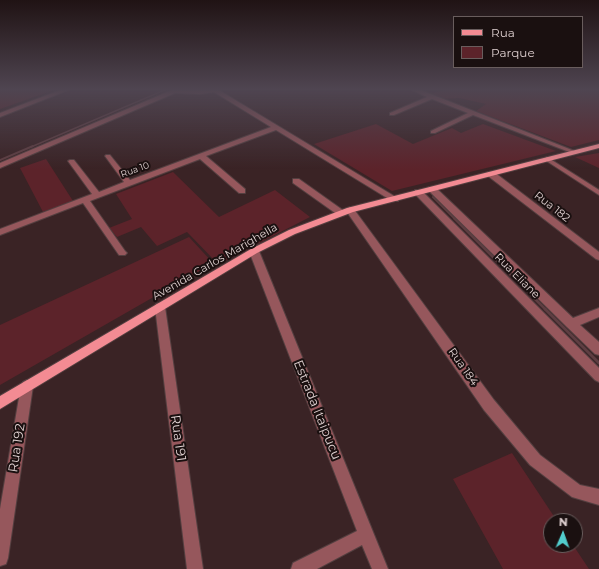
<!DOCTYPE html>
<html>
<head>
<meta charset="utf-8">
<style>
  body { margin:0 }
  #map { position:relative; width:599px; height:569px; overflow:hidden; background:#3a2325; font-family:Montserrat,sans-serif }
  canvas { display:block }
  .legend { position:absolute; left:453px; top:16px; width:130px; height:52px; box-sizing:border-box; background:#1a1010; border:1px solid #695d5d; margin:0; padding:5px 7px; list-style:none; font-size:12px; color:#dfd0d0 }
  .legend li { display:flex; align-items:center; gap:8px; height:20px }
  .legend b { width:20px; border:1px solid #695d5d }
  .north { position:absolute; left:543px; top:513px; width:40px; height:40px; box-sizing:border-box; background:#1a1010; border:1px solid #695d5d; border-radius:50%; rotate:2deg; font-size:11px; font-weight:700; line-height:16px; text-align:center; color:#dfd0d0 }
  .north::after { content:''; display:block; margin:auto; width:14px; height:18px; background:#52cdcd; clip-path:polygon(50% 0,100% 100%,50% 72%,0 100%) }
</style>
</head>
<body>
<div id="map">
<canvas width="599" height="569"></canvas>
<ul class="legend">
<li><b style="height:5px;background:#f38b93"></b>Rua</li>
<li><b style="height:11px;background:#5c232a"></b>Parque</li>
</ul>
<div class="north">N</div>
</div>
<script>
const g = document.querySelector('canvas').getContext('2d');
g.lineJoin = 'round';
function fillPath(path, color) {
  g.fillStyle = color;
  g.fill(path, 'evenodd');
}
function poly(rows) {
  const path = new Path2D();
  for (const r of rows) {
    path.moveTo(r[0], r[1]);
    for (let i = 2; i < r.length; i += 2) path.lineTo(r[i], r[i + 1]);
  }
  return path;
}
function stroke(path, color, width, dash) {
  g.strokeStyle = color;
  g.lineWidth = width;
  g.lineCap = dash ? 'butt' : 'round';
  g.setLineDash(dash || []);
  g.stroke(path);
}
function label(font, color, halo, rows, align = 'center') {
  g.font = font + ' Montserrat,sans-serif';
  g.lineWidth = 4;
  g.setLineDash([]);
  g.textBaseline = 'middle';
  g.strokeStyle = halo;
  g.fillStyle = color;
  for (const [text, x, y, turn = 0] of rows) {
    g.save();
    g.translate(x, y);
    g.rotate((+turn || 0) * Math.PI / 180);
    g.textAlign = isNaN(turn) ? turn : align;
    if (halo) g.strokeText(text, 0, 0);
    g.fillText(text, 0, 0);
    g.restore();
  }
}
fillPath(poly([
  [0,89,51,89,54,90,0,109],
  [453,89,599,89,599,140,571,147,476,111,486,104,459,98,443,99,431,93],
  [376,124,413,144,452,128,461,133,483,124,556,151,392,191,314,144],
  [599,153,599,168,575,157],
  [46,159,73,201,43,212,20,168],
  [173,172,219,217,275,190,310,217,218,264,187,232,157,246,141,227,117,237,109,228,132,219,116,194],
  [189,237,213,263,0,385,0,325],
  [512,453,557,521,551,521,551,545,573,545,589,569,503,569,453,479]
]), '#5c232a');
stroke(poly([
  [31,147,167,89]
]), '#5e3e42', 1.5);
stroke(poly([
  [0,160,33,146],
  [433,197,455,219]
]), '#5e3e42', 2);
stroke(poly([
  [454,218,546,310]
]), '#5e3e42', 2.5);
stroke(poly([
  [545,309,599,363]
]), '#5e3e42', 3);
const minor = poly([
  [63,89,71,89,0,117,0,113,63,89],
  [208,89,217,89,399,199,398,201,392,201,276,130,206,156,245,189,245,193,239,193,200,159,90,201,125,251,127,253,125,255,119,255,83,203,0,235,0,229,92,194,68,161,70,160,74,160,99,192,124,182,105,156,106,155,110,155,130,180,271,127,214,92,200,94,175,93,0,168,0,163,172,90,208,89],
  [410,89,418,89,577,152,572,153,473,115,435,133,431,133,431,131,468,113,432,99,394,115,390,115,390,113,427,97,410,89],
  [547,157,599,190,599,195,545,160,544,159,547,157],
  [488,172,494,172,599,252,599,260,596,259,488,176,488,172],
  [293,179,299,179,344,211,345,213,344,215,338,215,293,183,293,179],
  [429,187,435,187,573,318,599,308,599,317,580,325,599,342,599,355,595,354,567,327,429,191,429,187],
  [415,190,421,190,599,368,599,382,595,380,415,194,415,190],
  [350,207,353,208,494,400,540,455,580,485,599,489,599,505,572,497,530,465,484,410,347,212,346,210,350,207],
  [254,248,259,251,388,569,372,569,362,545,317,569,291,569,293,563,357,531,249,251,254,248],
  [160,303,164,304,165,307,203,569,187,569,155,307,156,304,160,303],
  [27,380,31,382,33,386,8,558,6,564,0,566,0,509,21,386,23,382,27,380]
]);
const major = poly([
  [599,144,599,148,353,212,295,234,257,253,0,409,0,396,251,249,289,230,347,208,599,144]
]);
stroke(minor, '#543f40', 2);
stroke(major, '#543f40', 2);
fillPath(minor, '#96575c');
fillPath(major, '#f38b93');
const sky = g.createLinearGradient(0, 0, 0, 169);
sky.addColorStop(0, '#201314');
sky.addColorStop(0.53, '#4f4551');
sky.addColorStop(1, '#4f455100');
g.fillStyle = sky;
g.fillRect(0, 0, 599, 169);
label('9px', '#dfd0d0', '#1a1010', [
  ["Rua 10",135,170,-20]
]);
label('11px', '#dfd0d0', '#1a1010', [
  ["Rua 182",552,207,38],
  ["Avenida Carlos Marighella",215,262,-30],
  ["Rua Eliane",517,276,45],
  ["Rua 184",463,367,55]
]);
label('13px', '#dfd0d0', '#1a1010', [
  ["Estrada Itaipucu",317,410,68],
  ["Rua 191",178,438,82],
  ["Rua 192",17,448,-81]
]);
</script>
</body>
</html>
